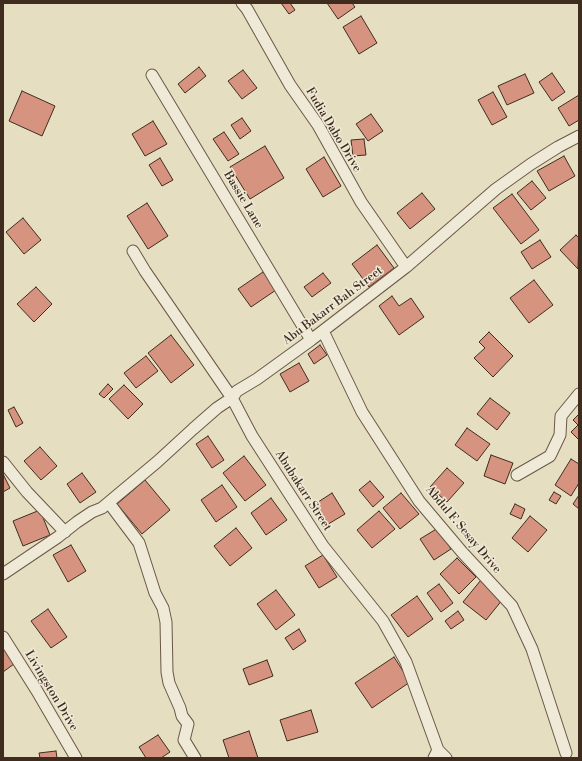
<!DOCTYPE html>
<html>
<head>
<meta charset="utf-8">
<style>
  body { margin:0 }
  #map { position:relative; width:582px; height:761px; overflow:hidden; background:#e6dec1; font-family:"Libre Bodoni",serif }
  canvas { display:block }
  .frame { position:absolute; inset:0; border:4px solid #402c1e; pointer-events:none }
</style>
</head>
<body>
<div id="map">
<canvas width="582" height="761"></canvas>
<div class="frame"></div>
</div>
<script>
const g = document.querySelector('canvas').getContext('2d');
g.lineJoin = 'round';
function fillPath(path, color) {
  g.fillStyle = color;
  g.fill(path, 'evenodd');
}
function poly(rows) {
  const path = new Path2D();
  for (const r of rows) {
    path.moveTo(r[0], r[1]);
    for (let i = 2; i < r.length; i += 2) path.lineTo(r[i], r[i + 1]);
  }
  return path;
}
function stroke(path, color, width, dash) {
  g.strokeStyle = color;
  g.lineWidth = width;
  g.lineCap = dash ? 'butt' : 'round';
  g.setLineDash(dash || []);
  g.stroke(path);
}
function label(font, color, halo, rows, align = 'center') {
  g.font = font + ' "Libre Bodoni",serif';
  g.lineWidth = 3;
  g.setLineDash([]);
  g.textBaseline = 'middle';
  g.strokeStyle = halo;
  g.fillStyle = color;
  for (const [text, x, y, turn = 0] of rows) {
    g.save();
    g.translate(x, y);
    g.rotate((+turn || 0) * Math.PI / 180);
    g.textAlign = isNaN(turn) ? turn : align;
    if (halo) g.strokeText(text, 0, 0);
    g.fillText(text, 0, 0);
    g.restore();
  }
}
const building = poly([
  [281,3,290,3,295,10,289,14,281,3],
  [327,3,352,3,355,7,338,19,327,3],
  [361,16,377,43,359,54,343,27,361,16],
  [199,67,206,76,185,93,178,84,199,67],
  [243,70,257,88,242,99,228,81,243,70],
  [552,73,565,92,552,101,539,82,552,73],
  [525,74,534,93,507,105,498,86,525,74],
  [22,91,55,106,42,136,9,121,22,91],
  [493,92,507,117,492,125,478,100,493,92],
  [579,95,579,120,569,126,558,108,579,95],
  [371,114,383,131,368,141,356,124,371,114],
  [242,118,251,131,240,139,231,125,242,118],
  [153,121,167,144,145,156,132,134,153,121],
  [224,132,239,154,228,161,213,139,224,132],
  [364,139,366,155,353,156,351,140,364,139],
  [265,146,284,178,250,199,230,167,265,146],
  [564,156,575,176,549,191,537,171,564,156],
  [324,157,341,186,323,197,306,169,324,157],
  [160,158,173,180,162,186,149,165,160,158],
  [532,181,546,198,531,210,517,193,532,181],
  [422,193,435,209,410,229,397,213,422,193],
  [512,194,539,230,521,244,493,208,512,194],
  [147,203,168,236,148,249,127,216,147,203],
  [23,218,41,240,24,254,6,232,23,218],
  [576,235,579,238,578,269,560,250,576,235],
  [540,240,551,257,532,269,521,252,540,240],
  [377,245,394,268,369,287,352,264,377,245],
  [263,272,276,290,251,307,238,289,263,272],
  [323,273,331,283,312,297,304,287,323,273],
  [534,280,553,305,529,323,510,298,534,280],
  [36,287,52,304,34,322,17,304,36,287],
  [392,296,399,306,411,298,424,317,399,335,379,306,392,296],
  [489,332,513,356,493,377,474,358,485,348,479,342,489,332],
  [171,335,194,365,171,383,148,353,171,335],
  [320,345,327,355,314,364,308,354,320,345],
  [146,356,158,371,136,388,124,373,146,356],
  [299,363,309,381,290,392,280,374,299,363],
  [108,384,113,389,104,398,99,394,108,384],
  [124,385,143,404,128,419,109,399,124,385],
  [490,398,510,413,497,430,477,414,490,398],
  [14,407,23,423,16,427,8,410,14,407],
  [579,414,579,440,571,432,578,425,573,420,579,414],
  [467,428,490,444,477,461,455,445,467,428],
  [208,436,224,460,212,468,196,444,208,436],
  [40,447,57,466,41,480,24,461,40,447],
  [491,455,513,463,505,484,484,476,491,455],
  [244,456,266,485,245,501,223,473,244,456],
  [571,459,579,464,579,483,571,496,555,485,571,459],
  [447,468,464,483,447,502,430,487,447,468],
  [82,473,96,492,80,503,67,484,82,473],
  [3,474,10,488,3,492,3,474],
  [145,480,170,510,142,534,117,504,145,480],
  [370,481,384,497,373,507,359,490,370,481],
  [222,485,237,507,216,522,201,500,222,485],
  [554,492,561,496,556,504,549,500,554,492],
  [332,493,345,514,325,526,312,506,332,493],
  [401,493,419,514,400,529,383,508,401,493],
  [579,495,579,509,573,504,579,495],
  [271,498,287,520,266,535,251,513,271,498],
  [515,504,525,509,521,519,510,514,515,504],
  [40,510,50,535,23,546,13,521,40,510],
  [379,511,395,529,372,548,357,530,379,511],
  [530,516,547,530,528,552,512,538,530,516],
  [236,528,252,548,230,566,214,546,236,528],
  [438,528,451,549,434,560,420,539,438,528],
  [71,545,86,571,68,582,53,555,71,545],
  [323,555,337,577,319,588,305,566,323,555],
  [457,558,476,577,459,594,440,574,457,558],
  [481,580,503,599,486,620,463,602,481,580],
  [439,584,453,603,441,612,427,593,439,584],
  [276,590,295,615,276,630,257,604,276,590],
  [417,596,433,619,408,637,391,615,417,596],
  [48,609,67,637,51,648,31,621,48,609],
  [458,611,464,620,451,629,445,621,458,611],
  [299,629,306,641,293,650,285,638,299,629],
  [4,649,14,664,3,672,3,650,4,649],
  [394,657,410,682,372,708,355,683,394,657],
  [267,660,273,676,249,685,243,669,267,660],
  [311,710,318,732,287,741,280,720,311,710],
  [249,731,258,758,229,758,223,740,249,731],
  [158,735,170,752,161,758,146,758,139,747,158,735],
  [56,751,57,758,40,758,39,753,56,751]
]);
fillPath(building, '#d69480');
stroke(building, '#402c1e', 1);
const street = poly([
  [242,3,247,9,290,85,318,125,361,202,406,267],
  [152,75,311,340],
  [133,251,145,271,232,398,252,436,323,546,383,621,406,662,438,750],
  [323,331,362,412,419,501,462,552,512,606,532,649,566,753],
  [3,462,27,492,65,532],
  [517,475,550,456,560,435,561,416,579,394],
  [109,503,139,543,155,593,163,608,166,622,167,672,169,683,180,708,182,716,188,724,184,740,195,758],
  [3,574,58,537,77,522,92,512,102,508,157,462,193,429,217,408,232,398,237,391,257,379,311,340,406,267,496,189,531,164,558,147,579,136],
  [3,637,37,691,76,758],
  [434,758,438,750,446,758]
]);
stroke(street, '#6a5847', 13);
stroke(street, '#efead7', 11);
label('12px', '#402c1e', '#efead7', [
  ["Fudia Dabo Drive",333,130,59],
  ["Bassie Lane",243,200,59],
  ["Abu Bakarr Bah Street",333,306,-37],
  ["Abubakarr Street",303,491,57],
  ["Abdul F. Sesay Drive",463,530,50],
  ["Livingston Drive",51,691,59]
]);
</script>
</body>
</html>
